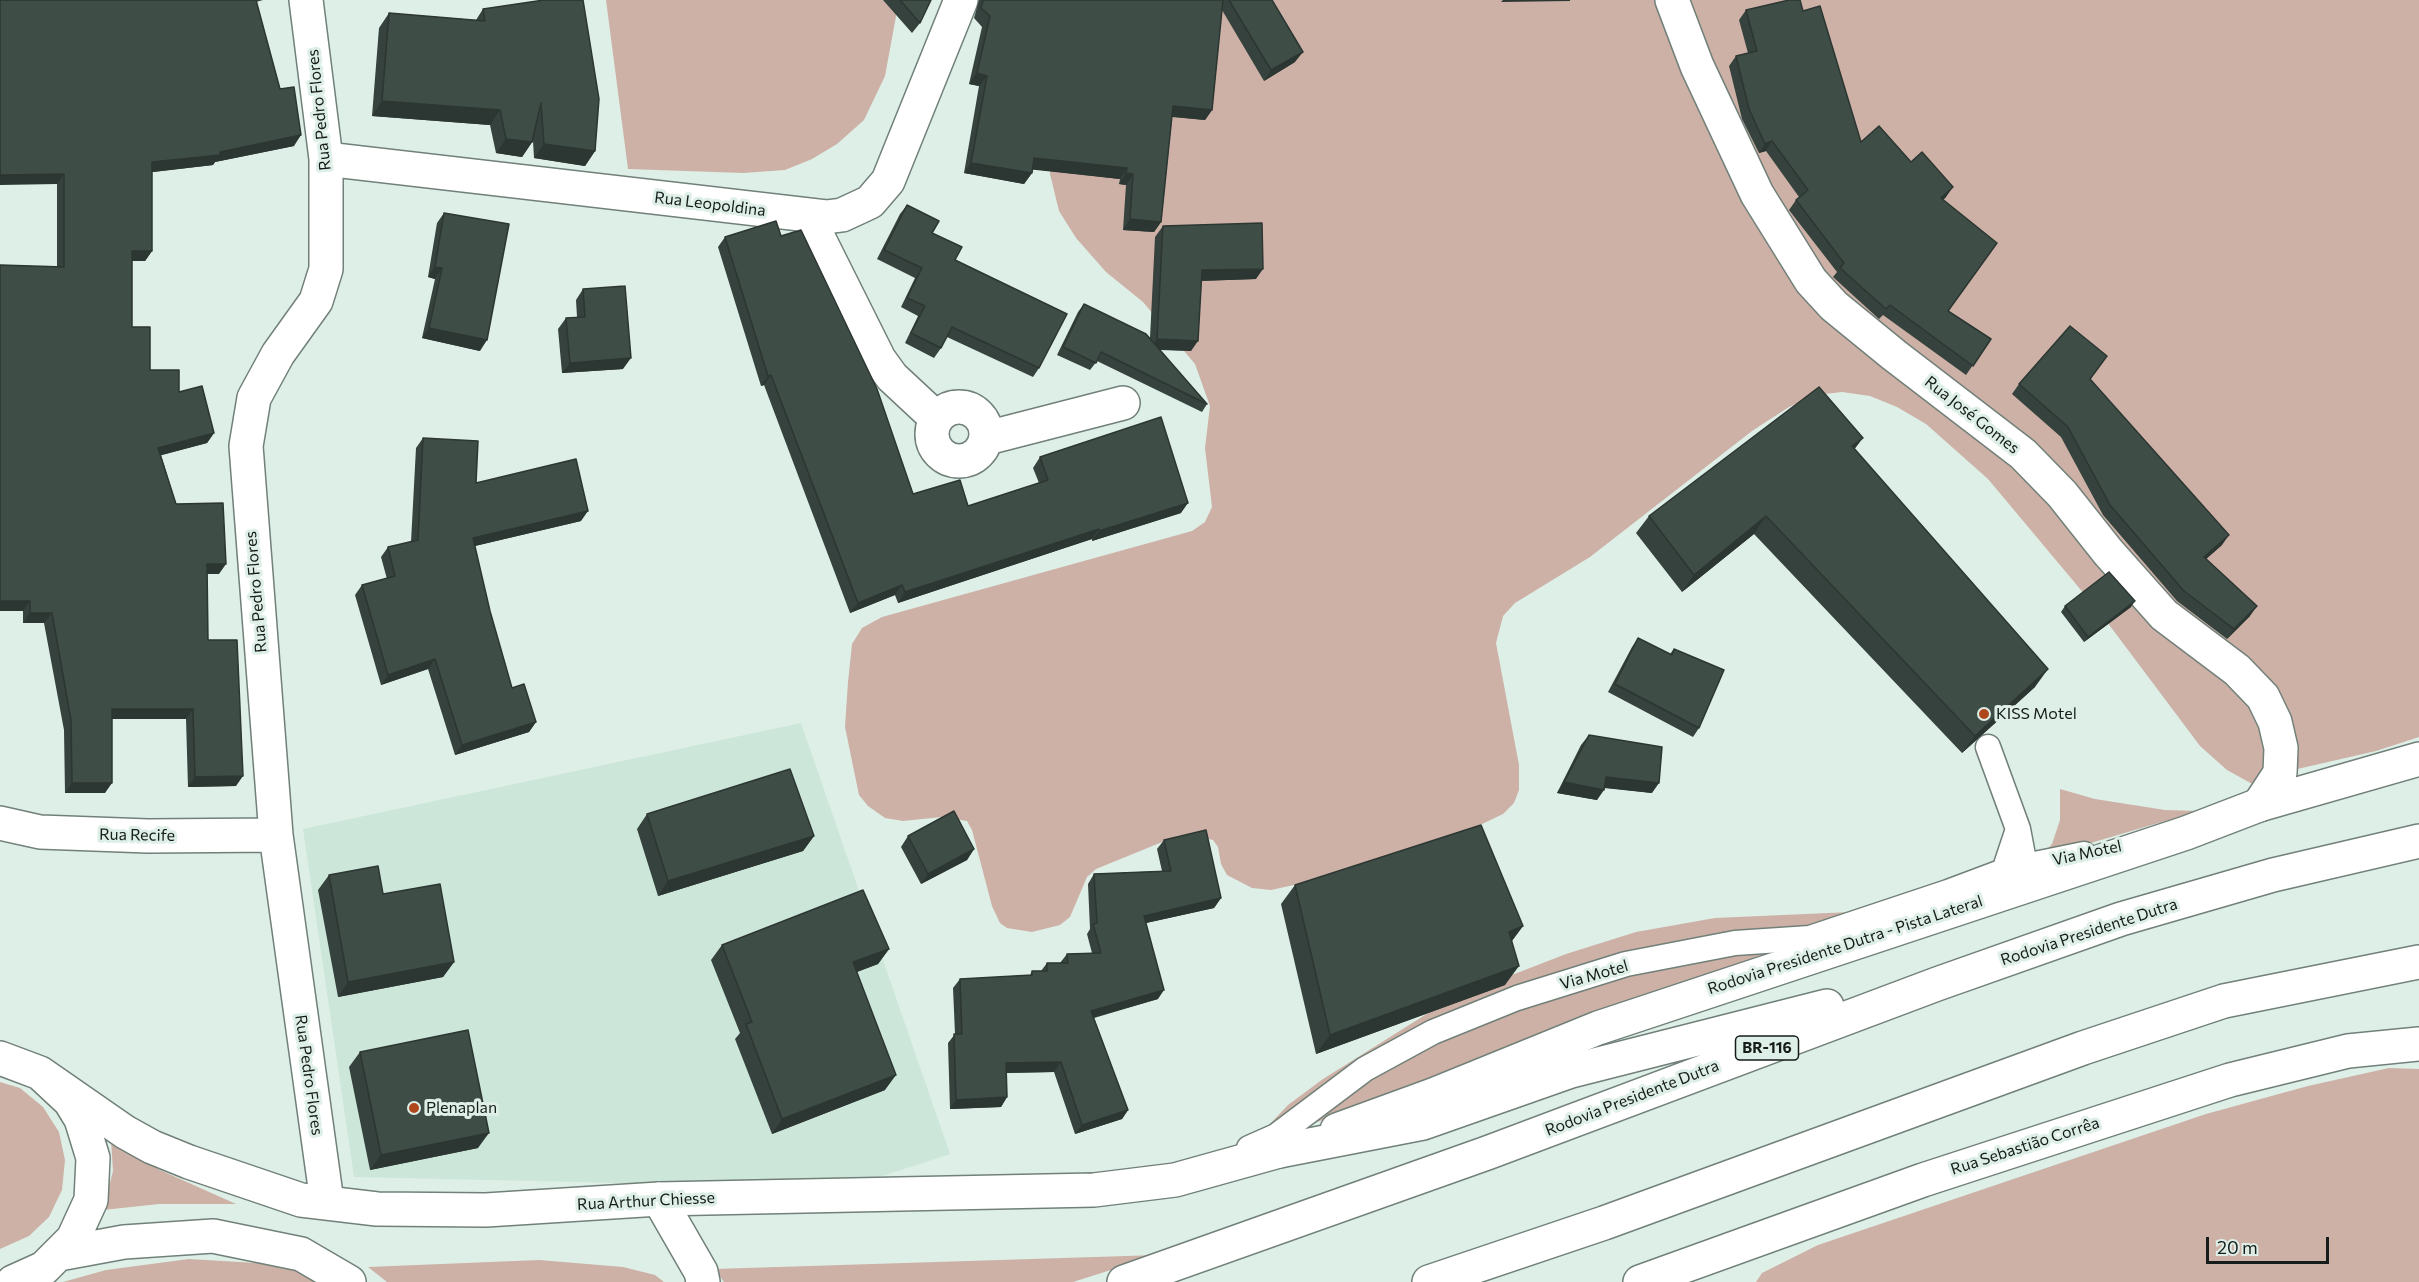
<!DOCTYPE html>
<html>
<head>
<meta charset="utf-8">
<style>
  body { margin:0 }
  #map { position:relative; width:2419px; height:1282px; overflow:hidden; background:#deefe7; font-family:Commissioner,sans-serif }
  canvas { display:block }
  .scale { position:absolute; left:2206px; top:1237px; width:123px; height:27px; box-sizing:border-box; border:3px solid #161c1a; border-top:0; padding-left:8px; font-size:18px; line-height:21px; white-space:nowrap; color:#161c1a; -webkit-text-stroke:4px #deefe7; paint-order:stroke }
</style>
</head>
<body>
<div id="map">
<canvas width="2419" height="1282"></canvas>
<div class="scale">20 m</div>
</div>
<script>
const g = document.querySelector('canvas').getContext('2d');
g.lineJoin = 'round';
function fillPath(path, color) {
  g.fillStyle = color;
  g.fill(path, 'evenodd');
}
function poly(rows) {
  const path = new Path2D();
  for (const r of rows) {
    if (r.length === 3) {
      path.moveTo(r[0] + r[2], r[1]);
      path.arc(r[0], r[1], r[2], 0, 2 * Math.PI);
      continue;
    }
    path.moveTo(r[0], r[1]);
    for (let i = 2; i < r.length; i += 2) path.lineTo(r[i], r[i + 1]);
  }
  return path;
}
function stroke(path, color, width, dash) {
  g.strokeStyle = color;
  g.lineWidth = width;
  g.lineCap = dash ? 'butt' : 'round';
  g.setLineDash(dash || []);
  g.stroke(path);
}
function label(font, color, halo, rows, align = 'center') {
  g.font = font + ' Commissioner,sans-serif';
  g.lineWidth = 6;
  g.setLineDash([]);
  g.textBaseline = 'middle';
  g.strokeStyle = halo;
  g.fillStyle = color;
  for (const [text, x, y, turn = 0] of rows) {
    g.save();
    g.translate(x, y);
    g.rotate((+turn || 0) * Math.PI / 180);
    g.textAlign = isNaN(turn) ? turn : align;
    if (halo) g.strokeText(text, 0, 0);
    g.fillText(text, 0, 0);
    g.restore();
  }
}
fillPath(poly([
  [801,723,950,1154,845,1188,354,1177,303,829]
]), '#cde6da');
fillPath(poly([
  [606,0,899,0,885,76,864,120,837,144,812,159,785,170,743,173,628,169],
  [1095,0,2419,0,2419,737,2376,751,2280,773,2254,785,2227,770,2200,746,2101,614,1988,479,1926,424,1897,407,1870,396,1842,392,1816,395,1789,407,1752,431,1590,557,1515,603,1503,616,1496,643,1519,765,1519,790,1514,803,1503,814,1480,825,1339,875,1271,890,1252,888,1227,875,1221,864,1218,847,1213,840,1190,834,1177,836,1096,869,1087,877,1070,917,1060,925,1032,932,1007,928,1000,923,992,906,972,830,967,821,942,817,903,821,885,818,868,806,859,795,845,727,848,682,852,644,862,628,882,617,1192,531,1205,522,1212,507,1205,448,1210,406,1195,364,1143,302,1106,272,1076,238,1059,211,1050,174,1049,126],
  [2060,789,2095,799,2165,810,2199,811,2040,858,2052,844,2060,820],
  [1851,912,1888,916,1248,1147,1288,1105,1323,1079,1441,1005,1499,980,1566,954,1636,932,1715,918],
  [2389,1068,2419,1069,2419,1282,1756,1282,1762,1273,1818,1245,2206,1114,2308,1086],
  [0,1082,20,1088,43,1107,59,1132,65,1160,62,1190,49,1217,29,1236,0,1249],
  [111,1141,160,1170,236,1204,159,1204,103,1210,113,1171],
  [1158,1255,1073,1282,724,1282,714,1269],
  [189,1259,273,1264,307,1272,326,1282,63,1282,106,1270],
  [539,1260,623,1267,655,1275,664,1282,387,1282,368,1267]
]), '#cdb1a6');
const service = poly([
  [1988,747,2018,829,2025,866,2084,854],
  [1249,1148,1276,1136,1365,1069,1433,1032,1517,998,1626,964,1735,943,1810,938,1948,892,2004,871,2018,829]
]);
const minor = poly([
  [306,0,326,159,326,269,316,301,278,354,254,398,246,446,276,835,327,1202],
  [1672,0,1697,66,1757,194,1811,281,1834,306,1894,355,2023,454,2062,494,2108,552,2164,615,2237,670,2263,697,2275,722,2281,748,2280,773,2259,805],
  [326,159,826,217,842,215,870,202,888,181,961,0],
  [807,215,879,359,892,377,936,418],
  [959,434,27],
  [987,438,1123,403],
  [0,823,40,832,148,836,276,835]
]);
const secondary = poly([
  [1337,1130,1433,1095,1598,1028,2186,833,2259,805,2419,759],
  [659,1199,701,1272,703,1282],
  [1640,1282,1923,1180,2230,1080,2348,1051,2419,1044]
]);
const primary = poly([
  [0,1058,40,1073,70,1101,81,1119,93,1158,91,1200,73,1239,44,1268,13,1282],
  [40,1073,125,1132,152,1147,189,1162,301,1200,377,1209,486,1210,659,1199,1094,1190,1175,1180,1279,1151],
  [59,1254,124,1242,213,1236,301,1254,349,1282]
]);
const motorway = poly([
  [1279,1151,1423,1123,1571,1071,1827,1006],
  [1124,1282,1487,1153,1937,984,2121,919,2273,875,2419,841],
  [1429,1282,1604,1223,2083,1048,2224,1001,2419,962]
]);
stroke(service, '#718079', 27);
stroke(minor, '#718079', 36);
stroke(secondary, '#718079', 36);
stroke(primary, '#718079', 36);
stroke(motorway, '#718079', 36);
stroke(service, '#fff', 24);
stroke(minor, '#fff', 33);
stroke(secondary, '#fff', 33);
stroke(primary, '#fff', 33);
stroke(motorway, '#fff', 33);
fillPath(poly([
  [0,0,263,0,256,2,294,146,215,162,213,165,152,172,152,251,145,261,132,261,132,327,150,370,179,392,214,433,207,443,161,455,176,504,219,574,207,574,208,640,236,786,188,787,186,719,112,719,105,793,65,793,64,730,44,623,23,623,23,611,0,611,57,267,57,184],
  [883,0,931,0,920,23,912,33],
  [979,0,1272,0,1295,62,1264,81,1222,10,1212,110,1205,120,1172,117,1161,222,1154,232,1123,230,1126,185,1119,184,1120,179,1032,169,1032,173,1024,184,964,173,979,86,969,84,982,27,974,18],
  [483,9,595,151,585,166,534,158,533,141,522,157,496,153,490,125,372,116,379,28,389,13,476,20],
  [1746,10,1803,11,1861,142,1911,162,1946,197,1943,200,1948,311,1991,339,1966,375,1883,315,1879,319,1833,277,1837,272,1789,210,1796,200,1799,197,1766,151,1759,153,1742,119,1729,66,1736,56,1748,53,1739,20],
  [907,205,955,260,1039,368,1033,377,947,337,941,348,934,358,905,343,918,316,901,307,915,278,877,259,900,214],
  [444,213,480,351,422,338,435,279,428,277,437,223],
  [1163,226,1256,279,1201,281,1191,351,1160,350,1207,404,1202,412,1097,361,1090,370,1057,355,1078,312,1084,304,1150,338,1155,237],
  [781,236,913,494,968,506,1039,483,1033,468,1040,457,1181,513,1092,541,1092,539,898,603,895,595,850,613,764,385,761,386,718,247,725,237],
  [583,289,623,369,562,373,558,329,566,318,577,317,576,300],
  [2100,366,2090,379,2222,545,2206,559,2250,616,2227,639,2177,601,2103,515,2061,437,2012,394,2019,384],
  [423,438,476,483,581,521,475,546,490,611,512,688,536,722,529,732,455,755,428,669,381,685,355,595,362,585,387,579,381,557,388,547,411,542,416,448],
  [1855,449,2035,687,1962,753,1754,534,1682,592,1636,533,1649,516],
  [2065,606,2131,607,2084,642,2061,612],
  [1638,638,1670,654,1674,649,1699,728,1693,737,1608,692,1632,647],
  [1589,735,1652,793,1604,788,1597,800,1557,793,1581,745],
  [647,814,814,836,803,851,658,896,637,829],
  [908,836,974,849,967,860,921,884,901,847],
  [1164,840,1221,898,1214,908,1146,923,1158,999,1094,1018,1128,1110,1122,1119,1075,1134,1054,1072,1006,1073,1007,1097,1001,1107,950,1109,948,1043,955,1034,953,988,960,979,1030,975,1032,971,1041,971,1047,963,1060,963,1067,954,1092,953,1087,934,1090,929,1088,884,1094,874,1162,871,1157,849],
  [329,875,383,894,454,962,443,977,338,997,318,890],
  [1295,885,1523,926,1511,942,1505,985,1316,1054,1281,904],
  [722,945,889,949,878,964,857,972,885,1090,772,1134,735,1039,740,1033,711,960],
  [360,1052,478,1148,370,1170,349,1067]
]), '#36423d');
fillPath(poly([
  [1503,0,1570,0,1570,1,1501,2],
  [1303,52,1295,62,1264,81,1271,70],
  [977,73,987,76,979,86,969,84],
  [382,101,500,110,490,125,372,116],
  [1173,106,1212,110,1205,120,1166,116],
  [301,135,294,146,215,162,213,165,145,173,152,162,220,152],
  [506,139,532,142,522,157,496,153],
  [1772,141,1766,151,1759,153,1765,144],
  [544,144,595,151,585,166,534,158],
  [1034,158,1127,168,1120,179,1027,169],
  [971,163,1032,173,1024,184,964,173],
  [1126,173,1133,174,1126,185,1119,184],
  [64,174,57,184,0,185,0,175],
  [1953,187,1946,197,1934,208,1941,198],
  [1130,219,1161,222,1154,232,1123,230],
  [132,251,152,251,145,261,125,261],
  [435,267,442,268,435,279,428,277],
  [1263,269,1256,279,1195,281,1202,270],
  [429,328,487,340,480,351,422,338],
  [1157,339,1198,341,1191,351,1150,349],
  [631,358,623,369,562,373,570,363],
  [771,375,764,385,761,386,768,376],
  [214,433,207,443,151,458,158,448],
  [1863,438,1850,455,1852,446],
  [1188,503,1181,513,1092,541,1099,531],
  [588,511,581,521,466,548,473,538],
  [1766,516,1754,534,1682,592,1694,575],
  [1099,529,1092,539,898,603,905,592],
  [2229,535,2222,545,2197,567,2204,557],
  [207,564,226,564,219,574,200,574],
  [902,585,895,595,850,613,858,603],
  [0,601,30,601,23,611,0,611],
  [2135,601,2131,607,2084,642,2088,637],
  [2257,606,2250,616,2227,639,2234,629],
  [30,613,52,613,44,623,23,623],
  [435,659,428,669,381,685,388,675],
  [2048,669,2035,687,1962,753,1975,736],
  [112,709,193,709,186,719,105,719],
  [536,722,529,732,455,755,462,745],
  [243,776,236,786,188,787,195,777],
  [1606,777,1659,783,1652,793,1599,787],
  [1564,782,1604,790,1597,800,1557,793],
  [72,783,112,783,105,793,65,793],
  [814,836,803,851,658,896,668,881],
  [974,849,967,860,921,884,928,874],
  [1221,898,1214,908,1137,925,1144,916],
  [1523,926,1509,945,1509,932],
  [889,949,878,964,843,977,853,962],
  [454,962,443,977,338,997,348,982],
  [1519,966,1505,985,1316,1054,1330,1035],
  [1164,990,1158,999,1084,1020,1091,1011],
  [1061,1062,1054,1072,999,1073,1006,1063],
  [896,1075,885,1090,772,1134,782,1119],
  [1007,1097,1001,1107,950,1109,956,1100],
  [1128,1110,1122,1119,1075,1134,1082,1125],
  [489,1133,478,1148,370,1170,381,1155]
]), '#2c3632');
const building = poly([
  [0,0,256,0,280,89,294,87,301,135,220,152,220,155,152,162,152,251,132,251,132,327,150,327,150,370,179,370,179,392,202,386,214,433,158,448,176,504,223,503,226,564,207,564,208,640,237,640,243,776,195,777,193,709,112,709,112,783,72,783,71,720,52,613,30,613,30,601,0,601,0,265,64,267,64,174,0,175,0,0],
  [544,0,583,0,599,99,595,151,544,144,541,103,532,142,506,139,500,110,382,101,389,13,485,21,483,9,544,0],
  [900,0,931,0,920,23,900,0],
  [983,0,1223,0,1212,110,1173,106,1161,222,1130,219,1133,174,1126,173,1127,168,1034,158,1032,173,971,163,987,76,977,73,990,16,981,8,983,0],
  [1229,0,1272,0,1303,52,1271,70,1229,0],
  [1789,0,1800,0,1803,11,1820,6,1861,142,1879,126,1911,162,1922,152,1953,187,1941,198,1997,243,1948,311,1991,339,1973,366,1890,305,1886,309,1840,268,1844,263,1796,200,1808,190,1772,141,1765,144,1749,109,1736,56,1757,51,1746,10,1789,0],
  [907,205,939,221,932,233,962,247,955,260,1067,314,1039,368,952,327,941,348,911,333,925,306,907,298,922,268,884,250,907,205],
  [444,213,509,224,487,340,429,328,442,268,435,267,444,213],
  [776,221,781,236,801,230,877,389,913,494,960,480,968,506,1048,480,1040,457,1161,417,1188,503,1099,531,1099,529,905,592,902,585,858,603,771,375,768,376,725,237,776,221],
  [1262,223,1263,269,1202,270,1198,341,1157,339,1163,226,1262,223],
  [625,286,631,358,570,363,566,318,585,317,583,289,625,286],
  [1084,304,1146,334,1207,404,1101,352,1096,363,1063,347,1084,304],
  [2070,326,2107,356,2090,379,2229,535,2204,557,2257,606,2234,629,2184,591,2110,505,2068,427,2019,384,2070,326],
  [1819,387,1863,438,1852,446,2048,669,1975,736,1766,516,1694,575,1649,516,1819,387],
  [423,438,478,441,476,483,576,459,588,511,473,538,490,611,512,688,524,684,536,722,462,745,435,659,388,675,362,585,395,576,388,547,418,540,423,438],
  [2109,572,2135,601,2088,637,2065,606,2109,572],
  [1638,638,1672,655,1674,649,1724,670,1699,728,1615,684,1638,638],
  [1589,735,1662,747,1659,783,1606,777,1604,790,1564,782,1589,735],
  [790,769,814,836,668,881,647,814,790,769],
  [954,811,974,849,928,874,908,836,954,811],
  [1481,825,1523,926,1509,932,1519,966,1330,1035,1295,885,1481,825],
  [1206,830,1221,898,1144,916,1164,990,1091,1011,1128,1110,1082,1125,1061,1062,1006,1063,1007,1097,956,1100,954,1034,962,1034,960,979,1032,975,1032,971,1047,971,1047,963,1068,963,1067,954,1101,953,1093,924,1097,923,1094,874,1171,871,1164,840,1206,830],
  [378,866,383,894,440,884,454,962,348,982,329,875,378,866],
  [863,890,889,949,853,962,896,1075,782,1119,746,1024,752,1022,722,945,863,890],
  [468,1030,489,1133,381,1155,360,1052,468,1030]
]);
fillPath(building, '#3f4d47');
stroke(building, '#2c3632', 1.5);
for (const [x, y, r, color] of [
  [1984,714,6,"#ae481c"],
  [414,1108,6,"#ae481c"]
]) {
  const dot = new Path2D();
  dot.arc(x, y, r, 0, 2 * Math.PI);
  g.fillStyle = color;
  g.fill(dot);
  stroke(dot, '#deefe7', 2);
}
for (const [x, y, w] of [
  [1767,1048,63]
]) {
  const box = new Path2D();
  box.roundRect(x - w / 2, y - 12, w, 24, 4.5);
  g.fillStyle = '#deefe7';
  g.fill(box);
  stroke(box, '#161c1a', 1.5);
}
label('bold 15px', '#161c1a', null, [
  ["BR-116",1767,1048]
]);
label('16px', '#161c1a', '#deefe7', [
  ["Rua Pedro Flores",319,110,-96],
  ["Rua Leopoldina",710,204,7],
  ["Rua José Gomes",1972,415,38],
  ["Rua Pedro Flores",256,592,-95],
  ["Rua Recife",137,835,1],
  ["Via Motel",2087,853,-12],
  ["Rodovia Presidente Dutra",2089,932,-18],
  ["Rodovia Presidente Dutra - Pista Lateral",1845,945,-18],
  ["Via Motel",1594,975,-16],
  ["Rua Pedro Flores",309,1075,82],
  ["Rodovia Presidente Dutra",1632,1098,-21],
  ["Rua Sebastião Corrêa",2025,1146,-18],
  ["Rua Arthur Chiesse",646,1201,-3]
]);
label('16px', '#161c1a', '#deefe7', [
  ["KISS Motel",1996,714],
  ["Plenaplan",426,1108]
], 'left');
</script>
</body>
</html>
